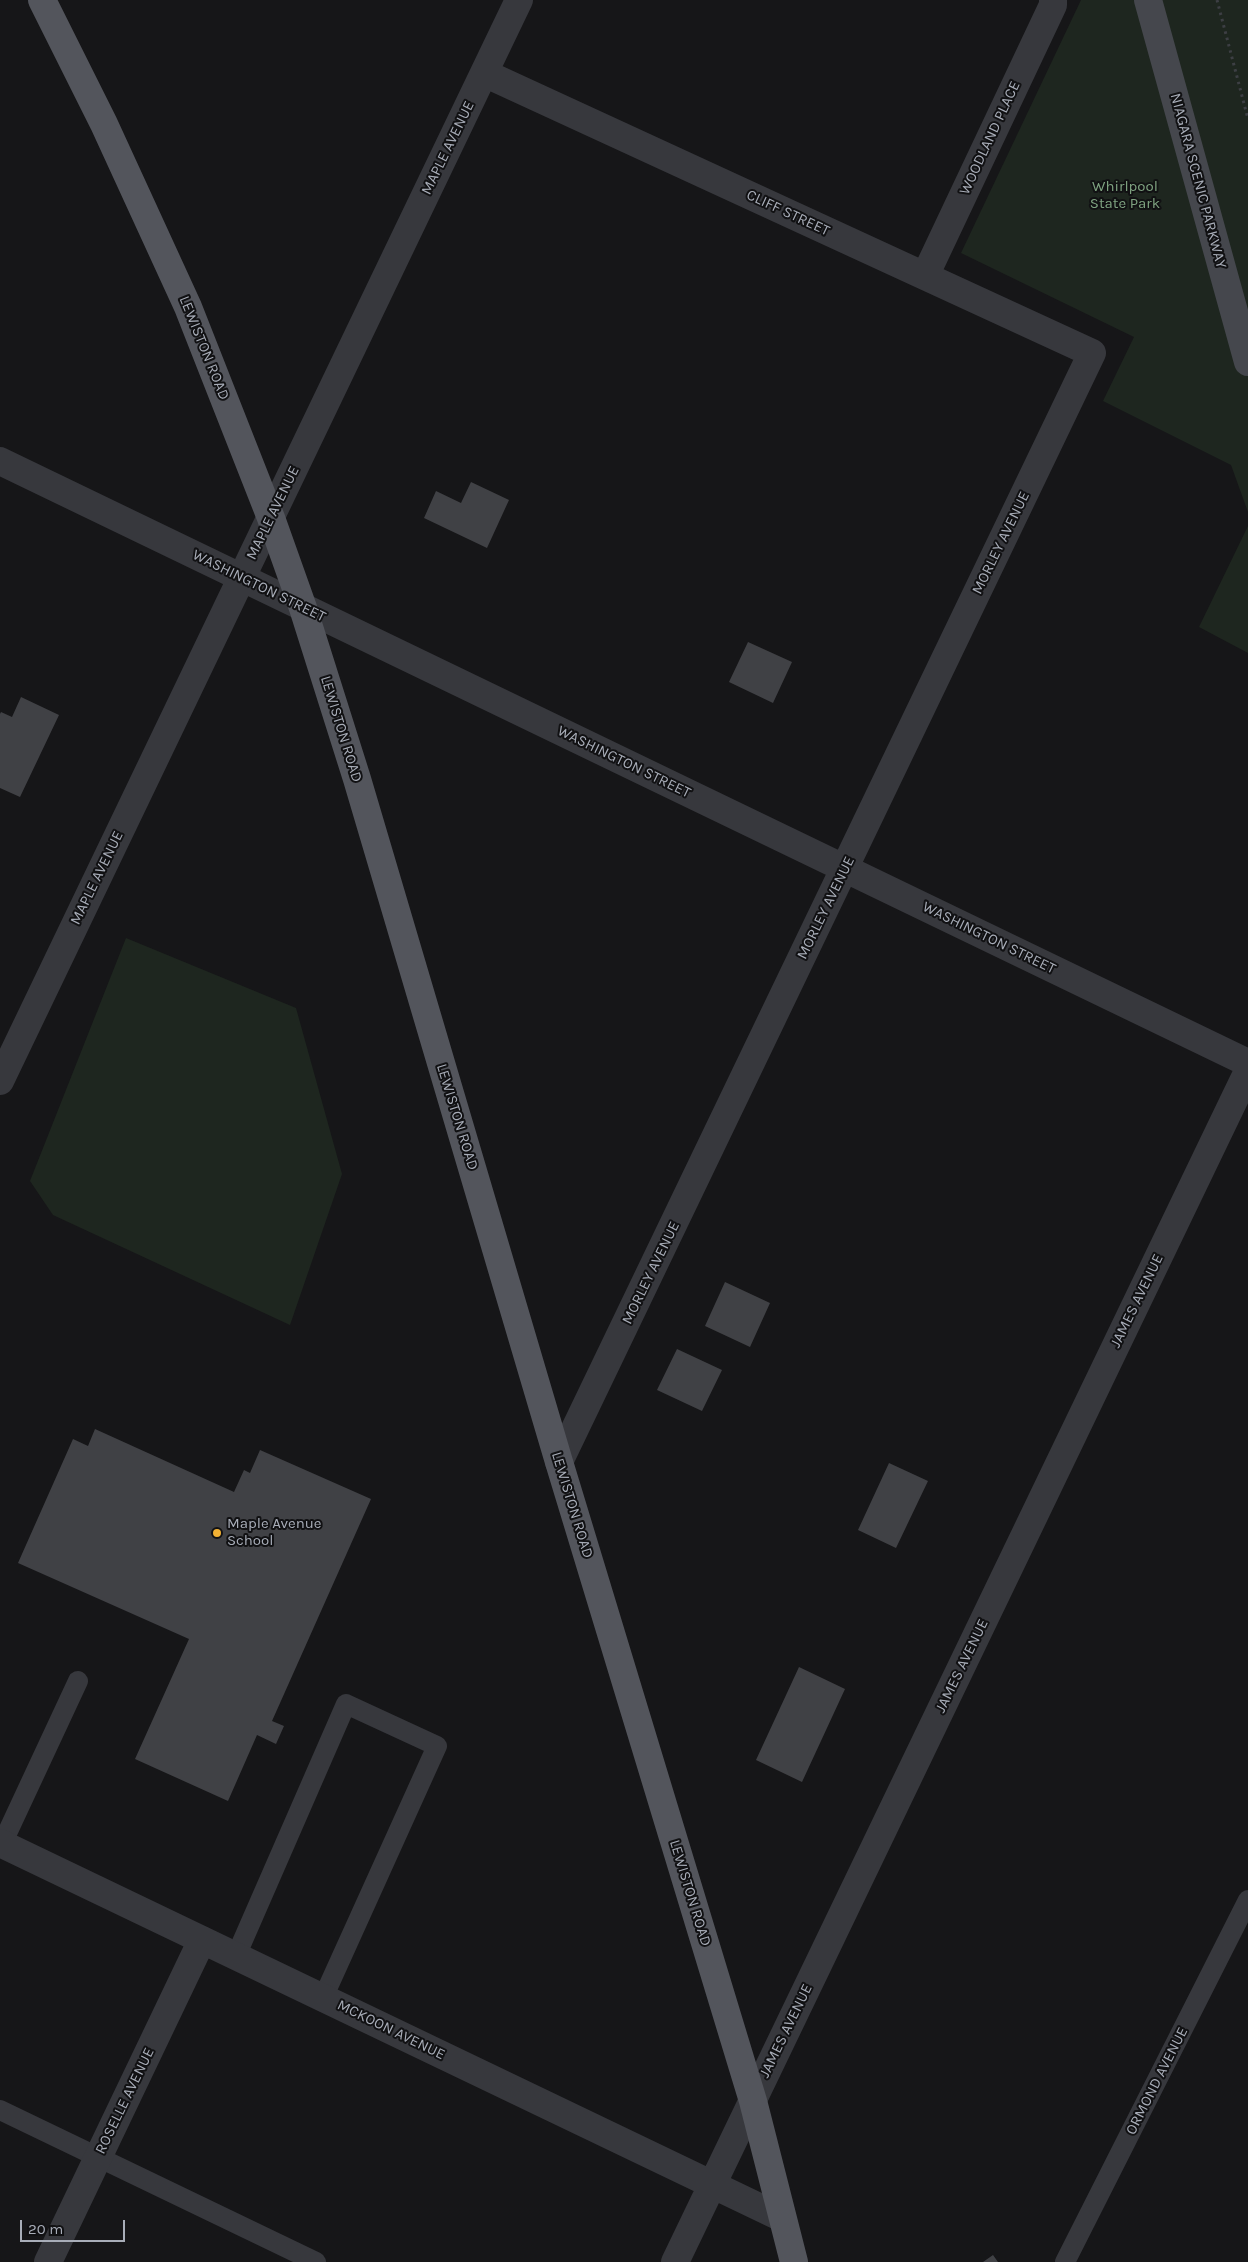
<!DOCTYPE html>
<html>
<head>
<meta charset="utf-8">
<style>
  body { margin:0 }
  #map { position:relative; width:1248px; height:2262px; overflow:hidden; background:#161618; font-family:Karla,sans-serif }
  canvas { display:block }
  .scale { position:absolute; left:20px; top:2220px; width:105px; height:22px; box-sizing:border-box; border:2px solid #a8adb8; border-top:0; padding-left:6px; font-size:15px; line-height:18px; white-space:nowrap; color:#a8adb8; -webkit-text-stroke:4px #111113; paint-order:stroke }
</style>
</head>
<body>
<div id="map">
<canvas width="1248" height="2262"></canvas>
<div class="scale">20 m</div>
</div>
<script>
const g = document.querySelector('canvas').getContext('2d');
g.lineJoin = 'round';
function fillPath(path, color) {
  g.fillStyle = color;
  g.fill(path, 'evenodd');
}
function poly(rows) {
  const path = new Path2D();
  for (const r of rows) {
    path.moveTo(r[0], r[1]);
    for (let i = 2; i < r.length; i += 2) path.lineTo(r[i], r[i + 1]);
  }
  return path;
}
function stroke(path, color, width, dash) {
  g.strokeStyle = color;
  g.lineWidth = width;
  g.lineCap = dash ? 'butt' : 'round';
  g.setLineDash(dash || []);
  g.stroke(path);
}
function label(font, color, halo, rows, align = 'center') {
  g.font = font + ' Karla,sans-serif';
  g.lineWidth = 4;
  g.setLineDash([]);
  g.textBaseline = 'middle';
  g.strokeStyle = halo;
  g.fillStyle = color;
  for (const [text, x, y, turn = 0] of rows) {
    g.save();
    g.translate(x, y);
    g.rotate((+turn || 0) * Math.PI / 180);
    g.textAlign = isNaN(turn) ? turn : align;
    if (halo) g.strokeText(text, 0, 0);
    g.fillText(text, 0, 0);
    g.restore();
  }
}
fillPath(poly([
  [1081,0,1248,0,1248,512,1231,465,1103,401,1134,337,961,253],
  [1248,526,1248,653,1199,627],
  [126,938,296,1008,342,1174,290,1325,53,1215,30,1181]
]), '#1e261f');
fillPath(poly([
  [471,482,509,500,487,548,424,518,436,491,461,503],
  [748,642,792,662,773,703,729,682],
  [21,697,59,715,20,797,0,788,0,714,1,712,12,717],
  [725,1282,770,1303,750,1347,705,1326],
  [677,1349,722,1370,702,1411,657,1390],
  [95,1429,234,1492,244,1470,250,1473,260,1450,371,1499,272,1721,284,1726,276,1744,257,1735,228,1801,135,1759,189,1639,18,1563,73,1439,88,1446],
  [889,1463,928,1481,896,1548,858,1530],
  [799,1667,845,1689,802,1782,756,1760],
  [993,2255,998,2262,983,2262]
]), '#404145');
stroke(poly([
  [1217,0,1248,119]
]), '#3d3f44', 3, [2.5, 4]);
stroke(poly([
  [2,1844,78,1681],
  [236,1956,346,1704,437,1746,323,1998],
  [0,2110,316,2262],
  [1065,2262,1248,1900]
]), '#37383d', 20);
stroke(poly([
  [484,73,1092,353,559,1462],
  [925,276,1053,5,1053,0],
  [0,461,1248,1063],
  [0,1081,519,0],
  [0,1843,782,2218],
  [48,2262,202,1940],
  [675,2262,1248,1071]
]), '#37383d', 28);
stroke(poly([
  [1148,0,1248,362]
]), '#45474d', 28);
stroke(poly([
  [42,0,104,124,188,307,271,518,303,608,357,779,559,1462,753,2101,794,2262]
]), '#53555c', 28);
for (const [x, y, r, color] of [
  [217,1533,5,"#f2b134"]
]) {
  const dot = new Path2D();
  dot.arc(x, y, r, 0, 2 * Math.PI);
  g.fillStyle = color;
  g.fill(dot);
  stroke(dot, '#111113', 2);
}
label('15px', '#a8adb8', '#111113', [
  ["WOODLAND PLACE",990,138,-65],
  ["MAPLE AVENUE",448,148,-64],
  ["NIAGARA SCENIC PARKWAY",1198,181,75],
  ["CLIFF STREET",788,213,25],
  ["LEWISTON ROAD",204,348,68],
  ["MAPLE AVENUE",273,513,-64],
  ["MORLEY AVENUE",1001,543,-64],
  ["WASHINGTON STREET",259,586,26],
  ["LEWISTON ROAD",341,729,73],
  ["WASHINGTON STREET",624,762,26],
  ["MAPLE AVENUE",97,878,-64],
  ["MORLEY AVENUE",826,908,-64],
  ["WASHINGTON STREET",989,938,26],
  ["LEWISTON ROAD",457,1117,73],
  ["MORLEY AVENUE",651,1273,-64],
  ["JAMES AVENUE",1137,1301,-64],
  ["LEWISTON ROAD",572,1505,73],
  ["JAMES AVENUE",962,1666,-64],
  ["LEWISTON ROAD",690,1893,73],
  ["MCKOON AVENUE",391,2030,26],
  ["JAMES AVENUE",786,2031,-64],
  ["ORMOND AVENUE",1157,2081,-63],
  ["ROSELLE AVENUE",125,2101,-64]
]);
label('15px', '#7fa381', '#111113', [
  ["Whirlpool",1125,187],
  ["State Park",1125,204]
]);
label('15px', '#a8adb8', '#111113', [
  ["Maple Avenue",227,1524],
  ["School",227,1541]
], 'left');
</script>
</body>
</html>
